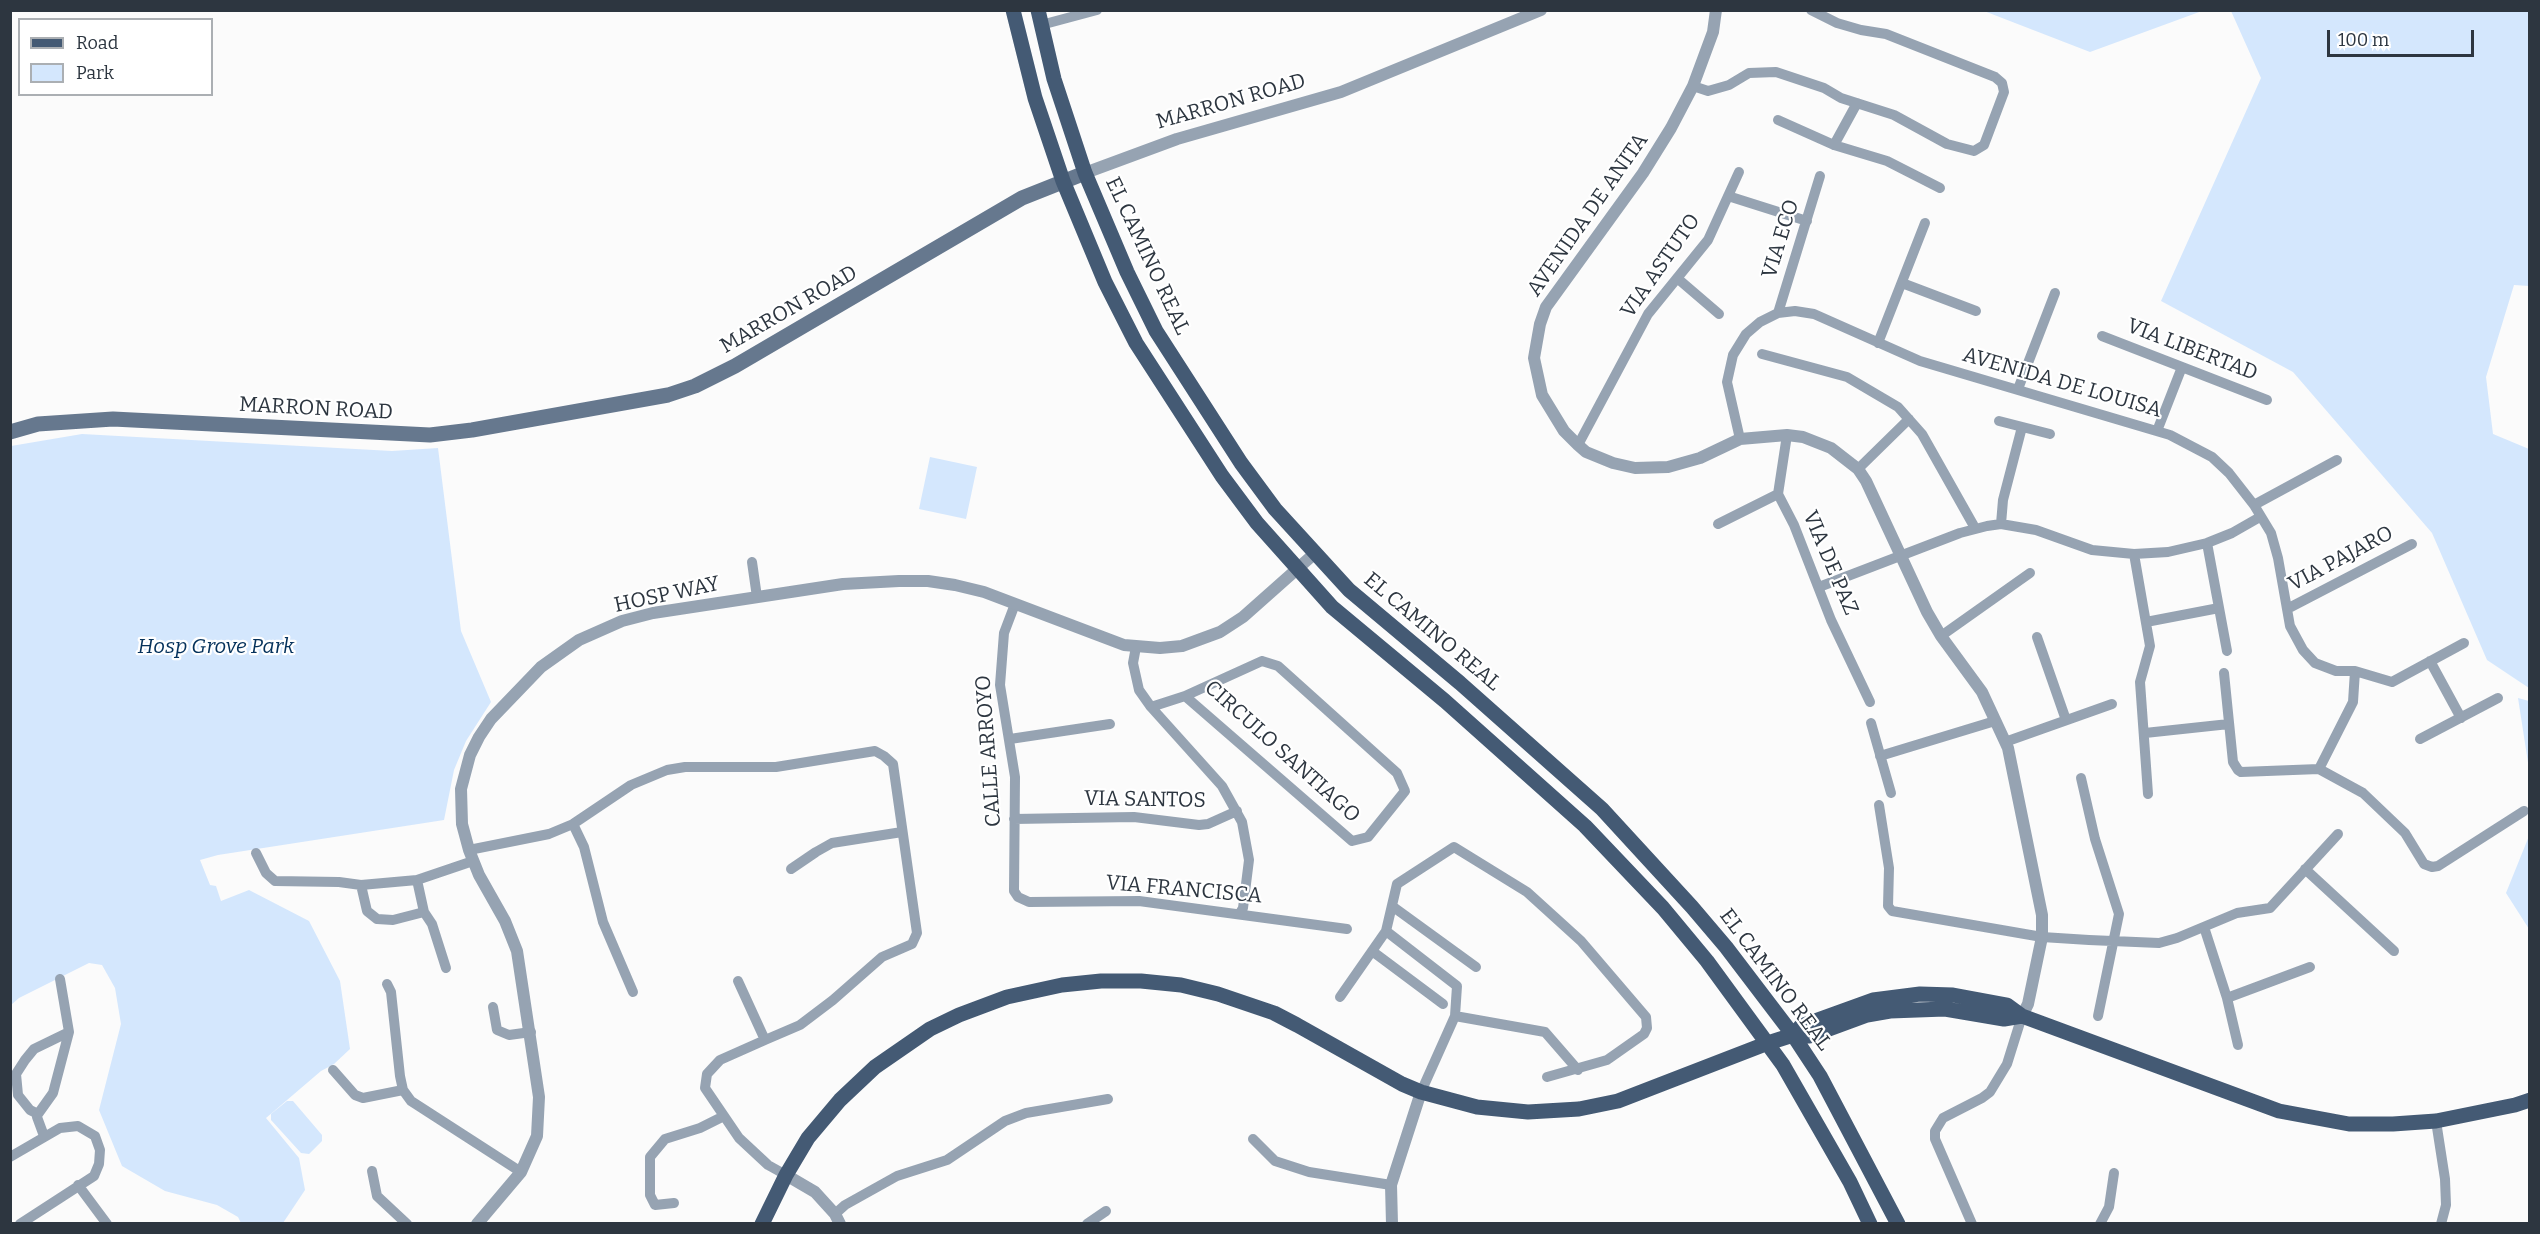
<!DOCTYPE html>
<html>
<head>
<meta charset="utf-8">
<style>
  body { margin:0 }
  #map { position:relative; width:2540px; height:1234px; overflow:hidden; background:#fbfbfb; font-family:Bitter,serif }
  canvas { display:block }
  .frame { position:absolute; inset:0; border:12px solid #2d3640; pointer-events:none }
  .legend { position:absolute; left:18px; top:18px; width:195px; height:78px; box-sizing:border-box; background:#fff; border:2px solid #abafb3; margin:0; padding:8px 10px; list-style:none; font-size:18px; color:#2d3640 }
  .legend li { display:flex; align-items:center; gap:12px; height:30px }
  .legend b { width:30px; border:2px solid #abafb3 }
  .scale { position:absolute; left:2327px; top:30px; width:147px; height:27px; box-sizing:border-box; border:3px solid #2d3640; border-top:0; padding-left:8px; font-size:18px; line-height:21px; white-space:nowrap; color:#2d3640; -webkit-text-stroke:4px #fff; paint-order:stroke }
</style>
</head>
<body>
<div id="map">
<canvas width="2540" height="1234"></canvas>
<div class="frame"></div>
<ul class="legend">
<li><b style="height:8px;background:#445a74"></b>Road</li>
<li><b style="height:16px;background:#d4e7fd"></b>Park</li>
</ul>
<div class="scale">100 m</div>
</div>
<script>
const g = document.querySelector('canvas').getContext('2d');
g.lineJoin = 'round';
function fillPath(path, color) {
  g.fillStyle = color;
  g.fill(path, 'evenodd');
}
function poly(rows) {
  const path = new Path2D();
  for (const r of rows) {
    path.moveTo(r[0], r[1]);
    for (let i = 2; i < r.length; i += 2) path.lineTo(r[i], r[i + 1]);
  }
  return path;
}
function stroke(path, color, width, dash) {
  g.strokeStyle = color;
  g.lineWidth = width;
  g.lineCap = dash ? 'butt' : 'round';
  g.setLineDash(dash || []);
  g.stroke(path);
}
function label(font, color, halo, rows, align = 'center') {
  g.font = font + ' Bitter,serif';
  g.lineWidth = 4.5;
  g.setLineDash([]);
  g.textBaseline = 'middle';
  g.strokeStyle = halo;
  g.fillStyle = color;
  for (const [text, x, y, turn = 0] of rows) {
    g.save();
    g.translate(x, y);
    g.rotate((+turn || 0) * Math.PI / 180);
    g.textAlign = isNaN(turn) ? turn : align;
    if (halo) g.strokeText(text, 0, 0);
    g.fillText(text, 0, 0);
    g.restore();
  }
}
fillPath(poly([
  [1984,11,2202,10,2202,11,2090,52],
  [2231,11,2529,11,2529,286,2514,285,2486,377,2493,434,2529,449,2529,688,2487,660,2432,533,2293,372,2161,301,2261,78],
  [82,434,392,451,438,448,461,631,491,702,466,741,454,770,444,820,218,855,200,860,210,885,216,886,221,901,249,890,309,921,340,981,350,1049,334,1064,321,1071,266,1118,299,1158,305,1190,283,1223,241,1223,238,1217,217,1205,165,1191,122,1166,99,1110,121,1024,115,988,102,965,89,963,19,998,11,1005,11,446],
  [930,457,977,467,966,519,919,509],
  [2518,698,2529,701,2529,769],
  [2529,836,2530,929,2529,929,2506,893],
  [287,1101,293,1101,322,1135,322,1141,309,1154,301,1153,271,1120,271,1114]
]), '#d4e7fd');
stroke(poly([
  [1041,25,1097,10],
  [1693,86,1708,91,1729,85,1749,73,1776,72,1824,88,1841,98,1894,115,1947,144,1974,151,1984,145,2004,92,2002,83,1995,77,1886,34,1861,30,1837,23,1811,10],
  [1778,120,1834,145,1887,161,1940,188],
  [1834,145,1857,103],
  [1728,196,1807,221],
  [1677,278,1719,314],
  [1902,283,1976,311],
  [1778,313,1820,176],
  [2102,336,2267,400],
  [1878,343,1925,223],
  [1762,354,1847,377,1898,407,1922,434,1975,528],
  [2018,389,2055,293],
  [1999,421,2050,434],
  [2157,431,2182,367],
  [1787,435,1778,494,1794,525,1831,620,1870,702],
  [1740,439,1727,382,1733,355,1746,334,1760,322,1778,313,1795,311,1814,314,1920,361,2170,435,2212,457,2229,473,2254,505,2271,533,2278,558,2290,626,2303,650,2315,663,2336,671,2355,671,2392,682,2464,643],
  [1578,445,1648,314,1708,240,1739,172],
  [1858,469,1909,419],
  [2254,505,2337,460],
  [1718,524,1778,494],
  [2001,524,2003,500,2022,427],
  [2207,543,2227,651],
  [2134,554,2150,646,2140,682,2148,794],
  [752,562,757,597],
  [1819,587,1960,533,1987,526,2001,524,2036,530,2092,550,2134,554,2168,552,2207,543,2232,533,2260,517],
  [1015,604,1004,633,1000,685,1015,777,1014,891,1018,897,1029,902,1139,901,1347,929],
  [2287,609,2412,544],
  [2146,622,2219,608],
  [1941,636,2030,573],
  [2037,637,2066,720],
  [1136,647,1133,663,1139,690,1151,707,1222,786,1242,822,1249,860,1243,908,1240,913],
  [1262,661,1278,666,1397,773,1405,791,1368,837,1352,841,1185,696,1262,661],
  [2430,661,2461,718],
  [2224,673,2233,762,2238,770,2241,772,2319,769],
  [1151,707,1185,696],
  [1871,723,1891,793],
  [2145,733,2229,724],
  [1010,739,1110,724],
  [2420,739,2498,698],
  [2005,742,2112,704],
  [1880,756,1995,721],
  [2319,769,2363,793,2405,833,2424,864,2432,867,2438,866,2524,811],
  [2319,769,2353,702,2355,671],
  [2081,778,2095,839,2119,914,2098,1016],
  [1879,805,1889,868,1888,906,1892,911,2042,937,2089,940,2159,943,2177,938,2237,913,2270,908,2338,834],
  [1014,819,1134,817,1199,825,1208,824,1237,811],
  [573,824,584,847,603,922,633,992],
  [469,850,549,834,573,824,631,785,667,770,685,767,776,767,875,751,884,756,893,764,917,933,912,944,882,957,833,1000,800,1025,765,1040],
  [256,853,266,873,275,881,339,882,361,885,417,880,473,861],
  [791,869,816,852,832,843,902,832],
  [2305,869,2394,951],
  [417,880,424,912,432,924,446,968],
  [361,885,367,911,377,919,393,920,424,912],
  [1392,906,1476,967],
  [2204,927,2227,998,2238,1045],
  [1386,931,1457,986,1455,1016],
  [1372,951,1443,1004],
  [738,981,765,1040,720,1060,707,1074,705,1088,739,1138,768,1165,786,1175],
  [387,984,391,992,400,1076,403,1090,411,1101,521,1172],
  [1340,997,1386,931,1397,884,1454,847,1527,892,1581,941,1646,1017,1647,1028,1644,1034,1607,1060,1547,1077],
  [2227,998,2310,967],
  [493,1007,497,1030,509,1035,531,1032],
  [333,1070,355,1095,363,1098,403,1090],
  [1421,1092,1455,1016,1545,1032,1578,1070],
  [38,1114,53,1093,69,1032,60,979],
  [38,1114,30,1110,18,1095,16,1074,25,1060,34,1049,69,1032],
  [38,1114,37,1117,44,1136],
  [2436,1121,2445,1179,2446,1205,2441,1224],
  [1253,1139,1275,1161,1309,1172,1391,1185],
  [10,1157,60,1128,78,1126,95,1136,100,1150,99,1164,94,1176,20,1224],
  [372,1171,377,1196,407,1224],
  [78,1185,107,1224],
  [674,1203,655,1205,650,1195,650,1157,665,1139,700,1128,724,1116],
  [835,1214,845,1205,897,1176,947,1160,1005,1121,1026,1113,1108,1099],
  [1087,1224,1106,1211],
  [1972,1224,1935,1139,1935,1131,1943,1118,1982,1098,1990,1092,2007,1064,2022,1016],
  [2100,1224,2109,1207,2114,1173]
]), '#96a3b2', 10);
stroke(poly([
  [1716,10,1713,32,1693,86,1671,128,1643,173,1546,307,1540,324,1534,358,1542,395,1564,431,1578,445,1586,452,1613,463,1635,468,1668,467,1700,458,1740,439,1787,435,1803,437,1831,448,1858,469,1866,481,1927,612,1941,636,1982,692,2008,748,2042,915,2042,937,2028,1004,2022,1016],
  [1085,173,1177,139,1341,92,1541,10],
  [786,1175,815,1192,835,1214,840,1224],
  [477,1224,521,1172,537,1136,539,1097,517,951,505,921,479,875,469,850,462,824,461,789,470,755,479,737,491,719,541,667,579,640,622,621,653,613,843,584,899,581,928,581,955,585,984,592,1124,645,1160,648,1182,646,1220,632,1243,617,1314,554],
  [1392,1224,1391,1185,1421,1092]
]), '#96a3b2', 12);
stroke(poly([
  [10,432,38,424,113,419,430,435,472,430,668,395,695,386,735,366,1022,198,1085,173]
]), '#66788e', 15);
stroke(poly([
  [1013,10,1035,98,1063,181,1105,282,1136,343,1222,476,1257,523,1332,607,1445,701,1585,826,1663,908,1707,961,1783,1065,1850,1182,1870,1224],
  [1038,10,1054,79,1085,173,1127,272,1156,331,1241,463,1275,509,1349,590,1460,683,1602,809,1692,907,1726,947,1793,1035,1820,1076,1898,1224],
  [1793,1035,1801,1026,1873,1000,1920,994,1953,995,2007,1005,2022,1016,2279,1111,2349,1124,2393,1124,2436,1121,2515,1105,2530,1100],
  [762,1224,786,1175,808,1138,840,1100,875,1067,930,1029,959,1015,1007,997,1062,985,1101,981,1141,981,1181,985,1218,994,1274,1013,1297,1025,1402,1084,1421,1092,1477,1107,1528,1112,1579,1109,1618,1101,1768,1043,1793,1035,1810,1036,1867,1015,1890,1011,1945,1009,2004,1019,2022,1016]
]), '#445a74', 15);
label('21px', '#2d3640', '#fff', [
  ["MARRON ROAD",1231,102,-16],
  ["AVENIDA DE ANITA",1588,215,-55],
  ["VIA ECO",1781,239,-73],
  ["EL CAMINO REAL",1147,256,65],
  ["VIA ASTUTO",1661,266,-55],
  ["MARRON ROAD",789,310,-30],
  ["VIA LIBERTAD",2192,350,21],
  ["AVENIDA DE LOUISA",2062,383,16],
  ["MARRON ROAD",316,409,3],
  ["VIA PAJARO",2341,559,-28],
  ["VIA DE PAZ",1830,563,67],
  ["HOSP WAY",667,595,-12],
  ["EL CAMINO REAL",1432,632,40],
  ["CALLE ARROYO",989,751,-94],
  ["CIRCULO SANTIAGO",1282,752,42],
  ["VIA SANTOS",1145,800,1],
  ["VIA FRANCISCA",1184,890,5],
  ["EL CAMINO REAL",1775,980,53]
]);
label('italic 21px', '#04315b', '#fff', [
  ["Hosp Grove Park",216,647]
]);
</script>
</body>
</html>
